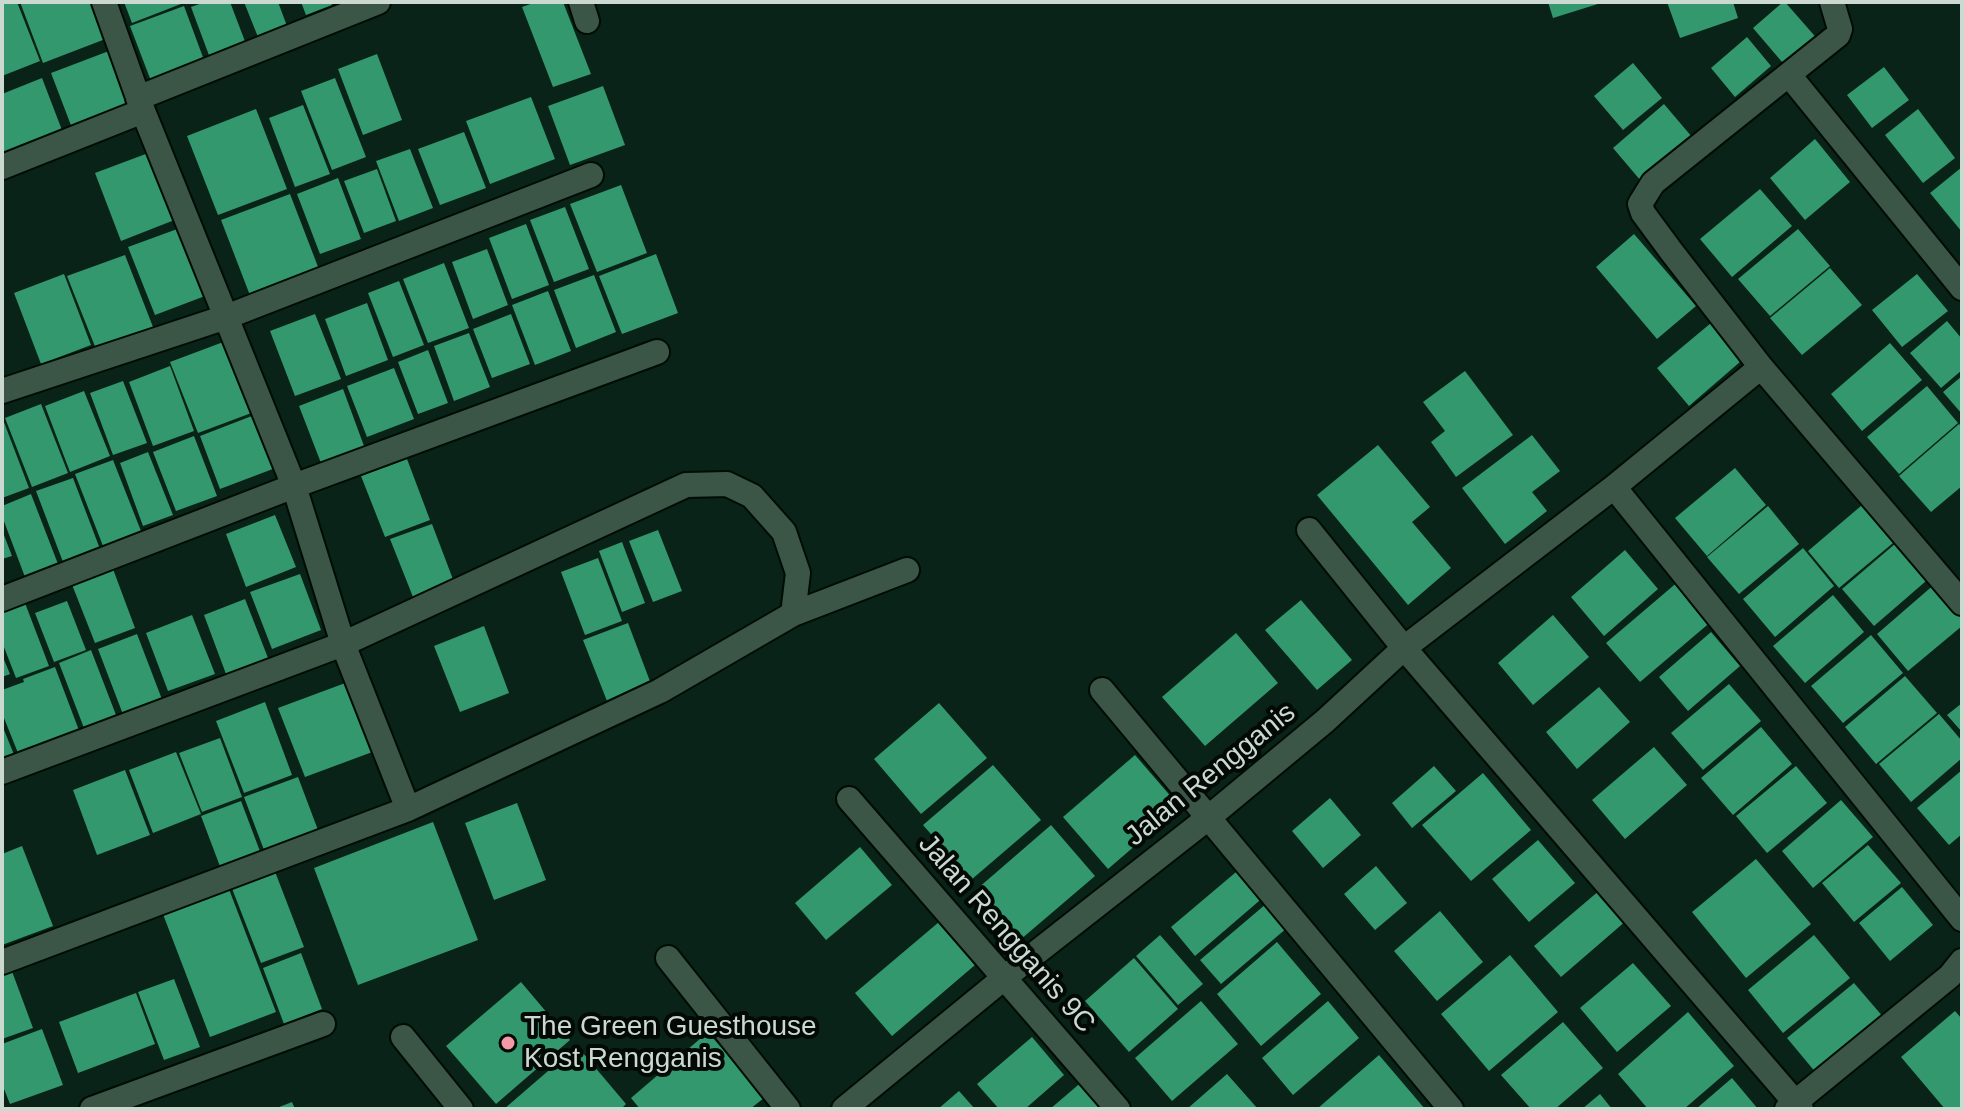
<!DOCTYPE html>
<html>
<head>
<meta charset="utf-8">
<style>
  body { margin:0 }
  #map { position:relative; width:1964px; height:1111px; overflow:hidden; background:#0a2318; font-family:Helvetica,sans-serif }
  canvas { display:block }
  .frame { position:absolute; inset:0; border:4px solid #cbd9d1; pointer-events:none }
</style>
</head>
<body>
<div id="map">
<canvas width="1964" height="1111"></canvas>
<div class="frame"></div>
</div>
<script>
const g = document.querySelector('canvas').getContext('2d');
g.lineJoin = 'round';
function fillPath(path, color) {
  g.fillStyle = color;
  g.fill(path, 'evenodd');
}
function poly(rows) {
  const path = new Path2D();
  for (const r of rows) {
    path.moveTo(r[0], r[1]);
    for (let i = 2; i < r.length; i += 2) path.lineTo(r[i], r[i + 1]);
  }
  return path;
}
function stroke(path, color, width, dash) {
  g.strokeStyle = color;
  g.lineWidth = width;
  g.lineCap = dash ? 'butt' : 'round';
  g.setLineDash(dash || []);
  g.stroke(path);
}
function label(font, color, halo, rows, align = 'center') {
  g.font = font + ' Helvetica,sans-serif';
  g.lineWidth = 8;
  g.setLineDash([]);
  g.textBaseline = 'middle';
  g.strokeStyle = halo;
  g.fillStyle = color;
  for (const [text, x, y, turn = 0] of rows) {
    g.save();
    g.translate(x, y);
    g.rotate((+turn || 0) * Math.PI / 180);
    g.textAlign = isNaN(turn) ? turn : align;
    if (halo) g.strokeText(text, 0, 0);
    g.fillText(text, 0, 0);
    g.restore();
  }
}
fillPath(poly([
  [2,2,17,2,40,61,2,76],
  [20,2,94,2,108,38,43,63],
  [124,2,186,2,132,23],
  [205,2,230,2,246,44,210,58,191,7],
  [244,2,278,2,287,26,258,37],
  [301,2,331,2,332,5,306,15],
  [536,2,563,2,591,74,553,87,522,7],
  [1548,2,1601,2,1601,3,1553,18],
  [1667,2,1733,2,1738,18,1680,38],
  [1783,2,1785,2,1820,42,1788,69,1753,28],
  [184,6,204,60,151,81,130,26],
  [1747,37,1771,66,1735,97,1711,68],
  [109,51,130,106,72,128,51,73],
  [377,54,402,120,363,135,338,69],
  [1633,63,1662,98,1623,130,1594,96],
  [1884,67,1909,100,1872,128,1847,95],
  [42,78,65,138,2,161,2,94],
  [335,78,366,157,332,170,301,91],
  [603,86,625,145,570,165,548,106],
  [531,97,555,159,490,184,466,121],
  [1664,104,1692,137,1641,181,1613,148],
  [303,105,330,174,295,187,269,118],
  [256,109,287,189,218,215,187,136],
  [1918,109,1955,158,1923,183,1885,135],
  [464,132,486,188,440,205,418,149],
  [1815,139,1850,182,1805,220,1770,178],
  [410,149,433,208,399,221,376,161],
  [151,152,177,219,121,241,95,173],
  [1962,167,1962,232,1930,193],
  [377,169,396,221,364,233,344,181],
  [338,178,361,239,320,254,297,194],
  [621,185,647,253,597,272,570,204],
  [1760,189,1792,226,1732,277,1700,239],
  [290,194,320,272,251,298,221,220],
  [565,207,589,269,554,282,530,220],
  [526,224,549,285,512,299,489,238],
  [180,228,205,296,155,315,128,247],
  [1798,229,1830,266,1770,316,1738,279],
  [1634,234,1696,306,1657,339,1596,267],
  [487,249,508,305,473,319,452,262],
  [656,254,678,313,622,334,599,276],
  [125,255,153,327,96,349,67,276],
  [444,263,469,328,428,343,403,279],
  [1830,268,1862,305,1802,355,1770,318],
  [64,274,91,345,41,364,14,293],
  [1917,274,1948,311,1902,347,1872,310],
  [594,275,616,332,576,348,554,290],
  [399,281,424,345,393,357,368,293],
  [548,291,571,351,535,365,512,305],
  [367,303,388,360,346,376,325,319],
  [315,314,341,379,295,396,270,331],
  [511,314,530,364,492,378,473,329],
  [1717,318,1748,355,1689,406,1657,368],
  [1947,321,1962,339,1962,370,1941,388,1910,353],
  [469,333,490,387,454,401,434,346],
  [226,341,254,412,198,433,170,362],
  [1890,343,1922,380,1862,431,1831,394],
  [428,350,448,403,418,414,398,362],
  [170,366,194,431,153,446,129,382],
  [394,368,414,419,367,437,347,386],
  [1465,371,1513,435,1456,477,1431,442,1445,431,1423,402],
  [1962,376,1962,414,1943,392],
  [123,381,147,443,113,455,90,393],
  [1927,386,1958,423,1899,474,1867,437],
  [343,389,364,446,321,463,299,406],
  [84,391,110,456,70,472,45,406],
  [41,404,68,473,32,487,5,418],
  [257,414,278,467,220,489,200,436],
  [2,417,29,488,2,498],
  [1959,424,1962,427,1962,486,1931,512,1899,476],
  [1532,435,1560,471,1532,492,1547,511,1505,544,1462,488],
  [194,436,217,496,176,511,153,452],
  [1378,445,1430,507,1412,522,1451,568,1408,605,1317,495],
  [148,452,173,515,143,526,120,463],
  [407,459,430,520,385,537,361,476],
  [113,460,141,531,103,546,75,474],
  [1735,468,1766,505,1707,556,1675,518],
  [73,478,100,549,63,562,36,491],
  [31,494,58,564,25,577,2,516,2,506],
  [1868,500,1899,538,1839,588,1808,551],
  [1768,506,1799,544,1739,594,1707,557],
  [275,515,296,567,246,587,226,534],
  [432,524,454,582,413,597,390,539],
  [2,530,12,556,2,559],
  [658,530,682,591,653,602,629,541],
  [1902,538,1933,575,1874,626,1842,589],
  [622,542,645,603,622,612,599,551],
  [1803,548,1834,586,1775,637,1743,599],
  [1625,550,1658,589,1604,636,1571,597],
  [598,558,622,621,585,635,561,572],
  [110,561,135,628,95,643,69,577],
  [300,574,321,630,272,649,250,592],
  [1680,580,1713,620,1640,682,1606,643],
  [1936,583,1962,613,1962,626,1908,671,1877,634],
  [1833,595,1864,632,1805,683,1773,646],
  [245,599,268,658,226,674,204,615],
  [1301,600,1352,660,1317,690,1265,630],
  [67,601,86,650,54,662,35,613],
  [25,603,49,666,16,678,2,642,2,612],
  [192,615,215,674,168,691,146,633],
  [1553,615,1589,657,1533,705,1498,663],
  [628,623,651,684,607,701,583,640],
  [484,626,509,693,460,712,434,646],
  [1711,632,1740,666,1688,711,1659,677],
  [1236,633,1278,683,1205,746,1162,697],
  [137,634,163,702,124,717,98,649],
  [1871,635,1903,673,1843,723,1811,686],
  [91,650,116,715,84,728,59,663],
  [2,655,10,674,2,677],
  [55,667,80,733,18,753,2,713,2,690,24,682,23,679],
  [1905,676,1937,713,1876,764,1845,727],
  [348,682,375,751,305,777,278,708],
  [1729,684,1761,721,1703,770,1671,733],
  [1599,687,1630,722,1577,769,1546,732],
  [265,702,292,775,244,793,216,721],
  [939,703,987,758,921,814,874,759],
  [1962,703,1962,732,1947,715],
  [1939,714,1962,741,1962,758,1911,802,1879,764],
  [2,725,15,757,2,762],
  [1761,727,1792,764,1733,815,1701,778],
  [220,738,242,797,202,812,179,753],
  [1654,747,1687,785,1625,839,1592,800],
  [176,752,201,814,153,833,129,770],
  [1135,755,1180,807,1108,869,1063,817],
  [993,765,1041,820,971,880,923,825],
  [1434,766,1456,791,1412,828,1392,803],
  [1796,766,1827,803,1767,853,1736,816],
  [125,770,150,835,97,855,73,790],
  [1962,770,1962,834,1949,845,1917,808],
  [1483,773,1531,830,1471,881,1422,825],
  [298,777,321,838,267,858,244,797],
  [1330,798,1361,835,1323,868,1292,831],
  [1841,800,1873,837,1813,888,1782,851],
  [241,801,261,854,221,869,201,816],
  [517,803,546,880,494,900,465,823],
  [433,822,478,940,358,985,314,868],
  [1051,825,1095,876,1020,940,977,889],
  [1538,840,1575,883,1529,922,1492,879],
  [1868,845,1901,883,1854,922,1822,883],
  [22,846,53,926,2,945,2,854],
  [860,847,892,885,826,940,795,903],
  [1756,859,1811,924,1746,978,1692,912],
  [1376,866,1407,903,1375,930,1344,894],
  [1242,867,1266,895,1195,956,1171,927],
  [274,869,304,947,261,963,231,886],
  [227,884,276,1012,210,1037,161,909],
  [1902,887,1933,925,1890,961,1859,923],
  [1600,890,1627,920,1561,977,1534,946],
  [1273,898,1294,922,1221,984,1200,960],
  [1440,911,1483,962,1437,1001,1394,951],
  [939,922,975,965,892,1036,855,993],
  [1160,935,1203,984,1178,1005,1136,956],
  [1814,935,1850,978,1783,1033,1748,990],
  [1277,942,1321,994,1261,1046,1217,994],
  [301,953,322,1009,284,1024,263,968],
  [1510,955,1558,1012,1489,1071,1441,1014],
  [1134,958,1178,1009,1129,1052,1085,1001],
  [1633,963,1671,1006,1617,1052,1580,1008],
  [10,966,33,1028,2,1039,2,969],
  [174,979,200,1047,164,1060,138,992],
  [521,982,570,1040,496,1104,446,1046],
  [1854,983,1884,1018,1817,1074,1787,1038],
  [136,993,155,1044,78,1073,59,1022],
  [1201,1001,1238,1044,1172,1101,1135,1058],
  [1328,1001,1359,1038,1293,1095,1262,1058],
  [1955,1011,1962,1019,1962,1109,1945,1109,1901,1057],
  [1688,1012,1734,1066,1684,1109,1648,1109,1618,1074],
  [1563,1022,1603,1068,1555,1109,1531,1109,1501,1075],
  [42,1029,63,1085,10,1104,2,1084,2,1044],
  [708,1032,764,1098,750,1109,640,1109,631,1098],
  [1032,1037,1064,1075,1025,1109,999,1109,977,1084],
  [577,1046,626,1104,621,1109,504,1109],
  [1379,1055,1425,1109,1317,1109],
  [1227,1074,1258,1109,1187,1109],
  [1732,1078,1758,1109,1696,1109],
  [1084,1080,1109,1109,1050,1109],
  [959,1091,975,1109,938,1109],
  [1600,1094,1612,1109,1582,1109],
  [292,1102,295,1109,274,1109]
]), '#33986d');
const street = poly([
  [104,2,143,111,294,486,343,644,408,809],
  [581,2,587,21],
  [1789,75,1962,288],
  [138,98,378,2],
  [2,167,143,111],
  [1761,367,1962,603],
  [2,391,226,317,591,175],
  [1614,487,1962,919],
  [1309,530,1404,648,1801,1109],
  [2,599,294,486,657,352],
  [1102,690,1451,1109],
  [2,772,343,644,686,485,727,484,752,496,784,532,798,573,793,614],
  [849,799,1118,1109],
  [668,958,788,1109],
  [2,962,408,809,660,691,793,614,907,570],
  [403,1037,461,1109],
  [92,1109,323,1024],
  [844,1109,1004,978,1208,818,1325,721,1404,648,1614,487,1761,367,1671,251,1643,213,1640,204,1653,183,1838,35,1840,29,1832,2],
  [1787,1109,1950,976,1962,961]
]);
stroke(street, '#000c04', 28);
stroke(street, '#3b5547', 24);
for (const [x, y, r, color] of [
  [508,1043,8,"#f39aa7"]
]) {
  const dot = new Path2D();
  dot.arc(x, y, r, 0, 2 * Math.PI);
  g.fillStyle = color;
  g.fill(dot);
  stroke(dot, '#030a06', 3);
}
label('28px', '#cbd9d1', '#030a06', [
  ["Jalan Rengganis",1211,775,-39],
  ["Jalan Rengganis 9C",1006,934,49]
]);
label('28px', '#cbd9d1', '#030a06', [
  ["The Green Guesthouse",524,1027],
  ["Kost Rengganis",524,1059]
], 'left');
</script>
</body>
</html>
